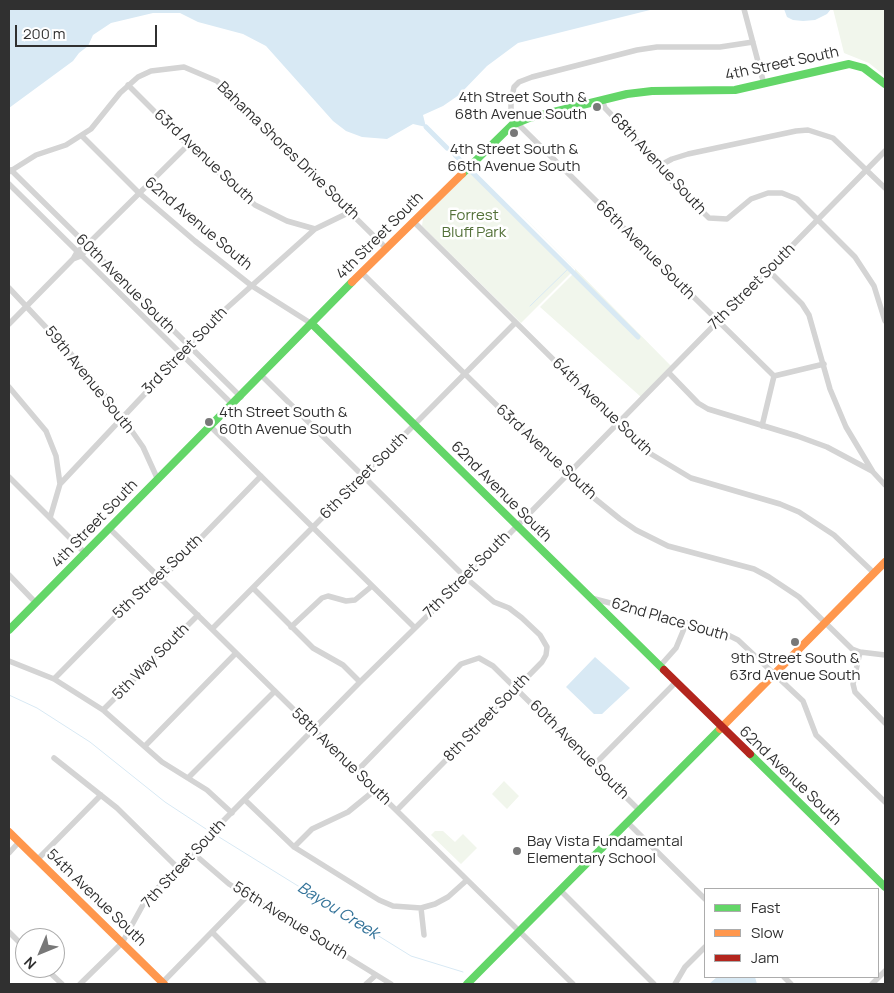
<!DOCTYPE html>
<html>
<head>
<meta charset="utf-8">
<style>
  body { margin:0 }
  #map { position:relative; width:894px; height:993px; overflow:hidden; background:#fff; font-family:Manrope,sans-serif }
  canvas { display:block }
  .frame { position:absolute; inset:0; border:10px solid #303030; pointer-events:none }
  .legend { position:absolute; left:704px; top:888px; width:175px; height:90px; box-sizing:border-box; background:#fff; border:1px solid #acacac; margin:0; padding:6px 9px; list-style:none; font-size:15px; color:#303030 }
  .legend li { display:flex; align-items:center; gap:10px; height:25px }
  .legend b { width:25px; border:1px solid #acacac }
  .north { position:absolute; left:15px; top:928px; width:50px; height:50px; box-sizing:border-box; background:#fff; border:1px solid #acacac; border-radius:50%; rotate:225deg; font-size:14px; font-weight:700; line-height:20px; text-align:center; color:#303030 }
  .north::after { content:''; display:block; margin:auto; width:18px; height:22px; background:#787878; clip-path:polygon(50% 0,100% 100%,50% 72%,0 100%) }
  .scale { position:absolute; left:15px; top:25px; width:142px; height:22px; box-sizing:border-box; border:2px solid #303030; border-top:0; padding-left:6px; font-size:15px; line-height:18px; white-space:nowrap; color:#303030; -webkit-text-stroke:4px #fff; paint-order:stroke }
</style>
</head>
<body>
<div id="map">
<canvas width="894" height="993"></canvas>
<div class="frame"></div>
<ul class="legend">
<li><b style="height:6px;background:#63d668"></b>Fast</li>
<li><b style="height:6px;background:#ff974d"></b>Slow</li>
<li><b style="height:6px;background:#b3261e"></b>Jam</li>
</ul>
<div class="north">N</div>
<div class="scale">200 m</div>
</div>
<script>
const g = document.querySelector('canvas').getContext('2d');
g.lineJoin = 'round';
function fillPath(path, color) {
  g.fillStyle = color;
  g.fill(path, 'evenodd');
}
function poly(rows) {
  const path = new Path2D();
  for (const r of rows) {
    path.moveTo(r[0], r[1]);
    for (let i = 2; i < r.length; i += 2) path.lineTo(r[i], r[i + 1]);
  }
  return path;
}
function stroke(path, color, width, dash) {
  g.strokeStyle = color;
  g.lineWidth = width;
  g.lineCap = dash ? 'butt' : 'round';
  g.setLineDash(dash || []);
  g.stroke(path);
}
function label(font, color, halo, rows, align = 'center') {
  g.font = font + ' Manrope,sans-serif';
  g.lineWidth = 5;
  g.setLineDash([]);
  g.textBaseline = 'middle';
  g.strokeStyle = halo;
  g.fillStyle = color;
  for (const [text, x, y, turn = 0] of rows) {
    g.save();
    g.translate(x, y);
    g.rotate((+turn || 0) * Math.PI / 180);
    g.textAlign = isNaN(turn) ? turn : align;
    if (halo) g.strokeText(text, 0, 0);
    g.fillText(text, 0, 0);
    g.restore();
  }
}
fillPath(poly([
  [833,9,885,9,885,76,869,63,844,53],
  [476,168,671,366,641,397,540,307,575,272,575,269],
  [474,171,573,271,521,323,422,226,423,218,469,172],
  [504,781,519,796,507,809,492,794],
  [435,831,443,831,455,842,463,834,477,848,461,864,431,835]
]), '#f1f6ec');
fillPath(poly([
  [9,9,654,9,518,43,487,66,459,95,443,106,423,115,426,127,413,124,387,139,362,137,346,131,333,121,266,46,243,34,198,22,180,13,153,13,111,23,93,35,88,46,79,53,73,61,9,108],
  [784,9,831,9,827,14,815,20,803,21,793,20,787,17],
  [595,657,630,688,602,714,594,714,566,687],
  [717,977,755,977,757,984,709,984]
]), '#d8e9f4');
stroke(poly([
  [530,306,570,267],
  [9,695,37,708,90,742,165,802,206,829],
  [219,837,411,956,463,972]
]), '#d8e9f4', 1);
stroke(poly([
  [426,127,447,148],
  [455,155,464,164],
  [471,171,638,337]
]), '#d8e9f4', 5);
stroke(poly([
  [744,9,764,84],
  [753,42,720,47,657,47,637,50,532,77,519,82,514,87,511,102,511,111,517,123,774,376],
  [128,85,188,145,255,205,287,221,315,229],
  [602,100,605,108,650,155,657,167,709,218,727,219,751,199,768,193,782,193,797,199,855,257,874,286,885,321],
  [82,136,138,192,195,241,252,286,312,324],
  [657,167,672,159,688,154,796,131,808,130,833,138,885,188],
  [11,170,241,397],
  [9,172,36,155,66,145,91,129,120,93,138,77,151,71,184,67,217,81,386,248],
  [9,184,233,405],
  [413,221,646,451,691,478,780,504,799,512,834,535,874,573],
  [73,259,77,252,91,241,188,145],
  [769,271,802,304,809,315,830,389,846,427,873,472,885,485],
  [362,273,578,485,620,519,636,530,668,546,754,569,769,577,799,597,852,649,860,652,885,655],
  [9,288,71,354,122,417,143,447,158,480],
  [9,324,73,259,81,256,89,246],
  [668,372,698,403,708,409,797,436,827,447,872,471],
  [262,376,466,578,494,602,509,608,522,618,540,635,547,647,546,655,542,662,397,810],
  [9,387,46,431,56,456,60,484],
  [762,426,774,376,824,364],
  [211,427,415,628],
  [9,477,86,554],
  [50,518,60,484,219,315,315,229,350,212],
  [110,529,573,984],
  [9,575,36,603],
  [253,588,313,648,343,665,360,682],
  [591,598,722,632,738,640,803,701,816,735,885,802],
  [291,627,322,598,328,596,346,601,355,600,372,586],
  [212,629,515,323],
  [860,652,853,684,855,692,885,723],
  [9,661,54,679,103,710,162,762,207,790,232,813],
  [660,666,676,648,686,624],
  [54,679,131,601,161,579,261,476],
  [103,710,198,615],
  [145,746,236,653],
  [54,758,117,808,178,868],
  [594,765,676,682],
  [356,772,461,664,479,658,493,666,639,810],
  [188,778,275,691],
  [245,800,294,847,379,900,393,906,421,908,435,904,448,897,467,880],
  [627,822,705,899],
  [294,847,312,829,348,812,375,790],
  [9,853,19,842],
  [193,853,229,884,391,984],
  [37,860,101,795],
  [560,890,654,984],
  [421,908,424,935],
  [9,932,25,948],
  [212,932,264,984],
  [45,968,62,984],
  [784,977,791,984],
  [162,983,248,895],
  [80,984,122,943,144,903,165,880,360,682,466,578,885,151],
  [366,984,376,975],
  [675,984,685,967,705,947],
  [872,984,885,971]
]), '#d4d4d4', 5.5);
stroke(poly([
  [462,174,512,125,529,118,627,94,652,91,735,90,849,64,864,68,885,84],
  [312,324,664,670],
  [9,630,352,282],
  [750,754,885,887],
  [467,984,720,729]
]), '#63d668', 8);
stroke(poly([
  [352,282,462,174],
  [720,729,885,562],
  [9,832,164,984]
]), '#ff974d', 8);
stroke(poly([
  [664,670,750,754]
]), '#b3261e', 8);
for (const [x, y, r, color] of [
  [597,107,5,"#787878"],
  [514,133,5,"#787878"],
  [209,422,5,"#787878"],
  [795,642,5,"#787878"],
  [517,851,5,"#787878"]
]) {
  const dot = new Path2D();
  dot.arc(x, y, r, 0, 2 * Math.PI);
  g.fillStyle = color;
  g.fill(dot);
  stroke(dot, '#fff', 2);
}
label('15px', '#303030', '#fff', [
  ["4th Street South",782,64,-12],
  ["Bahama Shores Drive South",288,151,44],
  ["63rd Avenue South",204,157,43],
  ["68th Avenue South",658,164,47],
  ["62nd Avenue South",198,224,40],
  ["4th Street South",380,236,-45],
  ["66th Avenue South",645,250,45],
  ["60th Avenue South",125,284,45],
  ["7th Street South",752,287,-45],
  ["3rd Street South",185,351,-46],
  ["59th Avenue South",89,380,51],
  ["64th Avenue South",602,407,44],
  ["63rd Avenue South",546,452,43],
  ["6th Street South",364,476,-45],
  ["62nd Avenue South",501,492,45],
  ["4th Street South",95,524,-46],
  ["7th Street South",467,575,-45],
  ["5th Street South",158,577,-43],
  ["62nd Place South",670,620,16],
  ["5th Way South",151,662,-45],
  ["8th Street South",487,718,-46],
  ["60th Avenue South",579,750,45],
  ["58th Avenue South",341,757,44],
  ["62nd Avenue South",790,776,44],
  ["7th Street South",184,864,-47],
  ["54th Avenue South",96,898,44],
  ["56th Avenue South",290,921,32]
]);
label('15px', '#303030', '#fff', [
  ["4th Street South &",587,98,"right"],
  ["68th Avenue South",587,115,"right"],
  ["4th Street South &",514,150],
  ["66th Avenue South",514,167],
  ["4th Street South &",219,413,"left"],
  ["60th Avenue South",219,430,"left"],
  ["9th Street South &",795,659],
  ["63rd Avenue South",795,676],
  ["Bay Vista Fundamental",527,842,"left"],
  ["Elementary School",527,859,"left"]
]);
label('15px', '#537038', '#fff', [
  ["Forrest",474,216],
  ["Bluff Park",474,233]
]);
label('italic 16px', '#35749a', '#fff', [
  ["Bayou Creek",338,911,32]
]);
</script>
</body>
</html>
